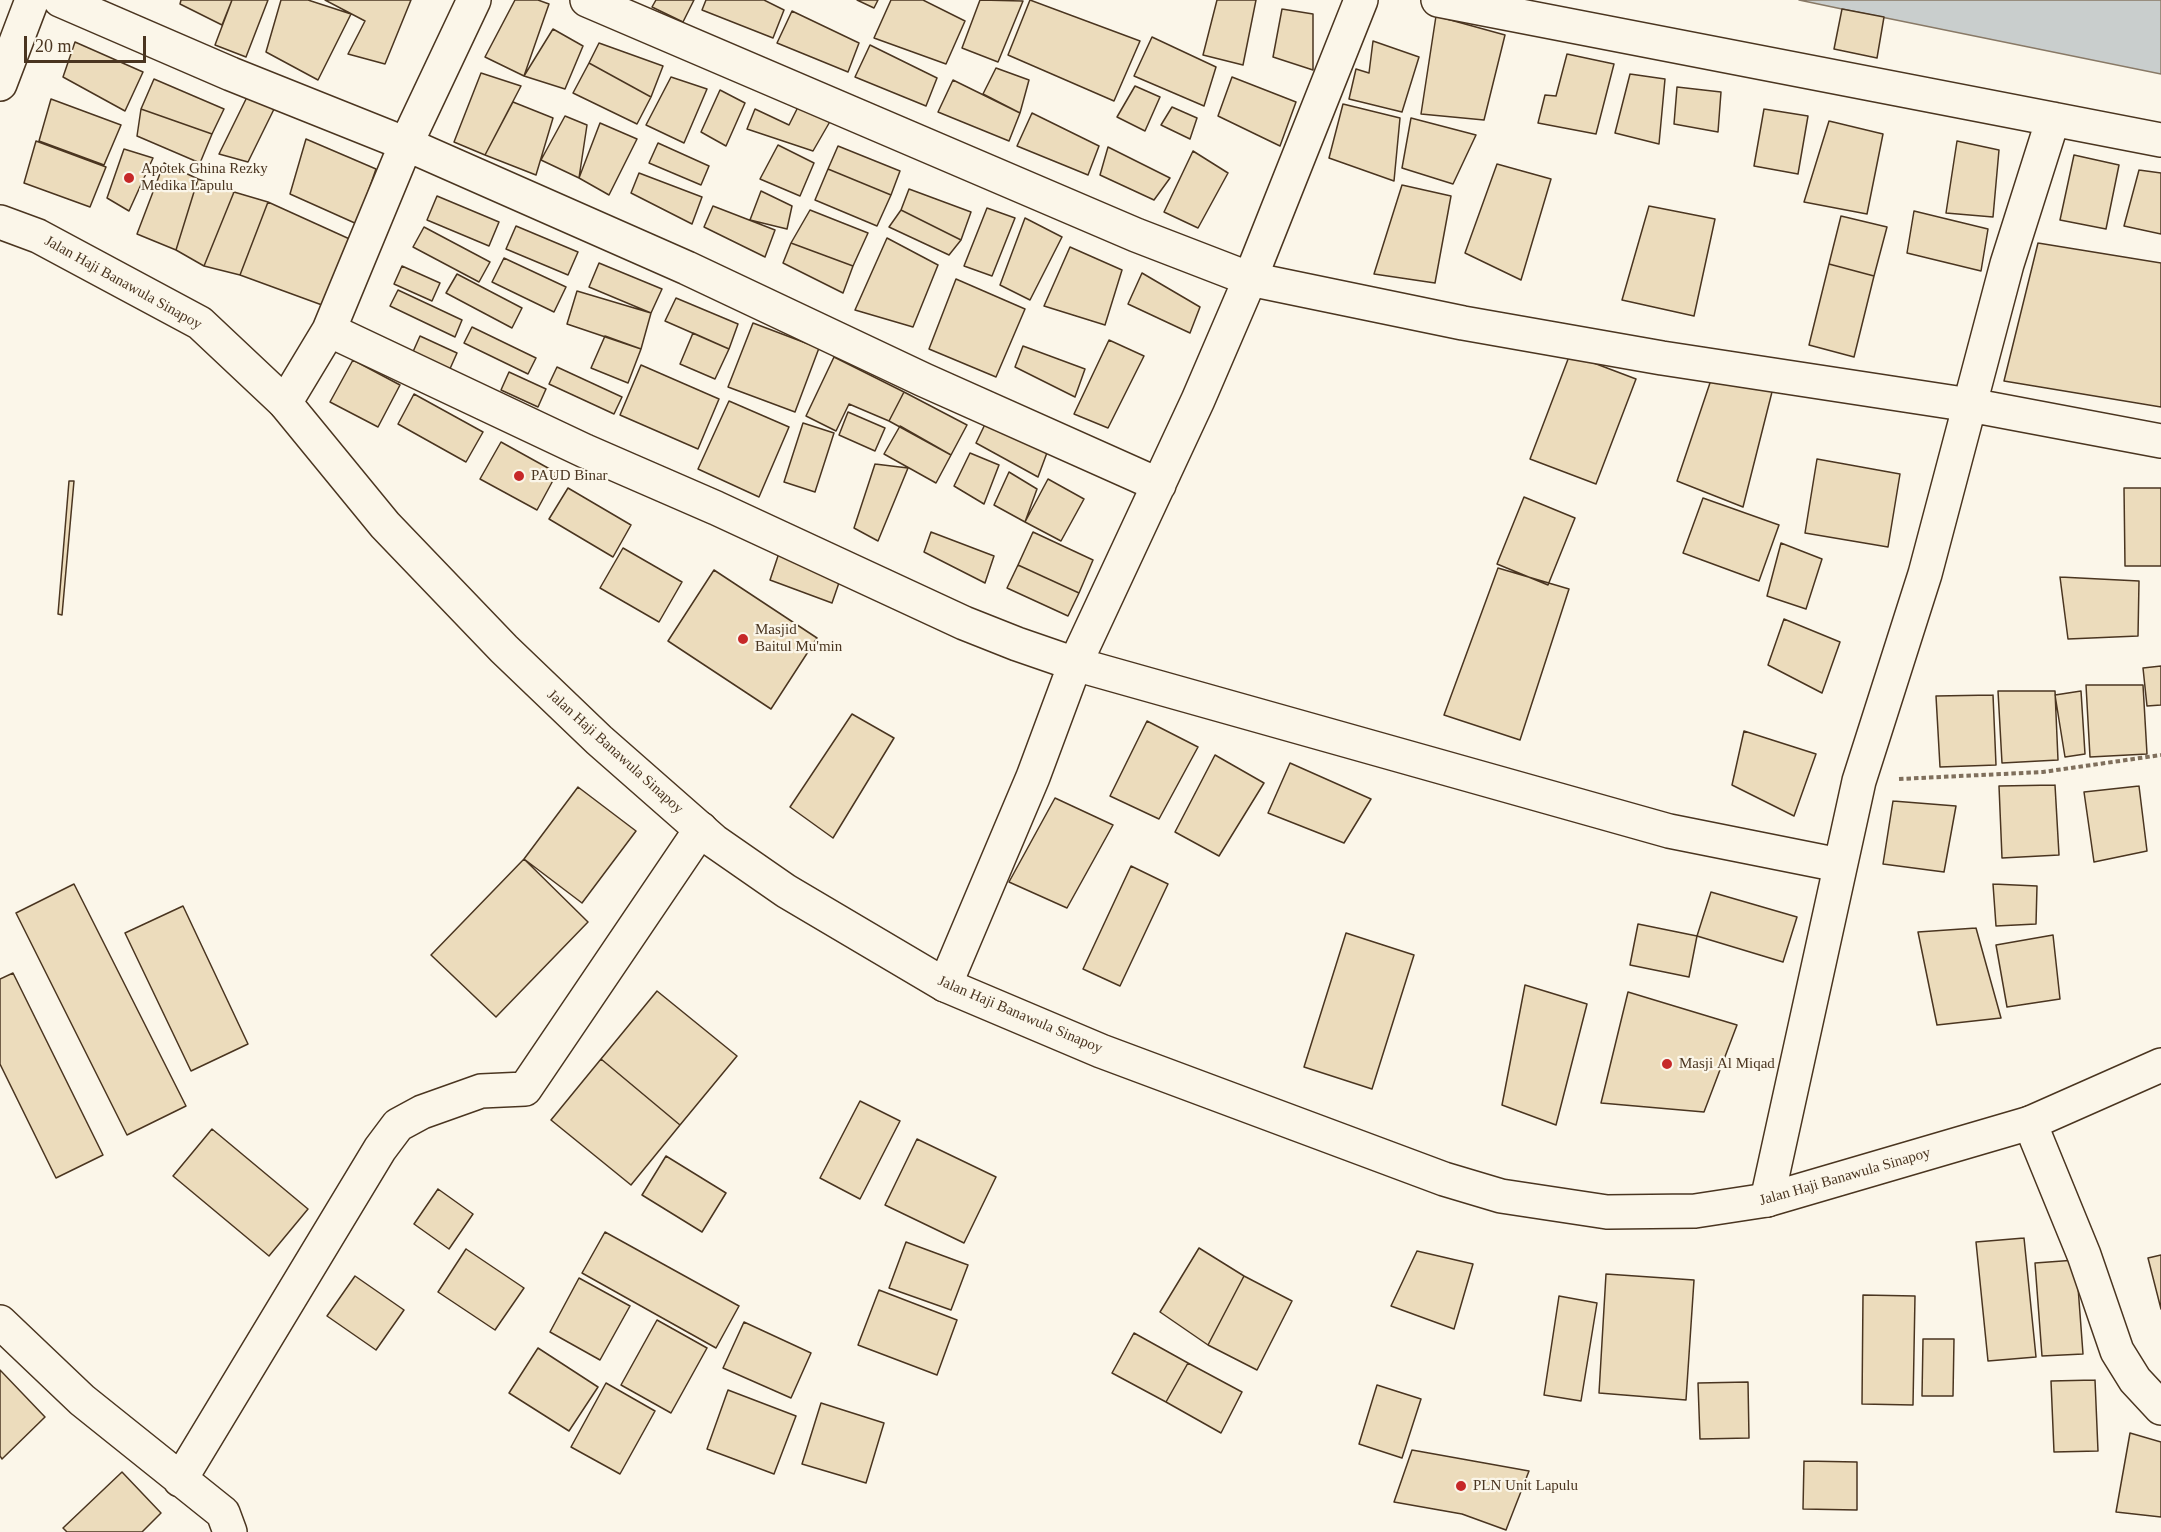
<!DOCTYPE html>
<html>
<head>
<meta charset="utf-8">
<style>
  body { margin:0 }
  #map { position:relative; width:2161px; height:1532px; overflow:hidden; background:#fbf6e9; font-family:"Times New Roman",serif }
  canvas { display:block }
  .scale { position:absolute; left:24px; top:36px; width:122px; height:27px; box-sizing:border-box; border:3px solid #4a3520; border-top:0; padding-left:8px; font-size:18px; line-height:21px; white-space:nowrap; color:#4a3520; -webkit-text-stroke:4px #fbf6e9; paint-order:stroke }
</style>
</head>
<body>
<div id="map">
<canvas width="2161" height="1532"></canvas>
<div class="scale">20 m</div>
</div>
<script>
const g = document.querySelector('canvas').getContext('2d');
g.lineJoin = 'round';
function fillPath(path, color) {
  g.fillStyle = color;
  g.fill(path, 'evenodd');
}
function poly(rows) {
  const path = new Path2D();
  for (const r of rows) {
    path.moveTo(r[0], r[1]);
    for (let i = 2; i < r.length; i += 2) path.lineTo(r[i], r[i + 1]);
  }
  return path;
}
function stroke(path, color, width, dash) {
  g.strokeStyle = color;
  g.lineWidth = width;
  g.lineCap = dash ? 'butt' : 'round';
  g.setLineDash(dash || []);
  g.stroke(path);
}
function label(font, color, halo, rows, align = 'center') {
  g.font = font + ' "Times New Roman",serif';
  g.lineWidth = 4.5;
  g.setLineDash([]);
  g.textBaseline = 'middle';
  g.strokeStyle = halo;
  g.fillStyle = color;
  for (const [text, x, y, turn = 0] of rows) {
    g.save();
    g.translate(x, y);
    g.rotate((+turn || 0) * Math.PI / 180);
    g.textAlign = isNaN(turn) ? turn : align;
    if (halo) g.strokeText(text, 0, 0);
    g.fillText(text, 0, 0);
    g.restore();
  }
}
const water = poly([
  [1799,0,2161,0,2161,74,1842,9,1799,0]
]);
fillPath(water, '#c9cecd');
stroke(water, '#887966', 1.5);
const building = poly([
  [181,0,232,0,222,25,180,4,181,0],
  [232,0,268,0,246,57,215,45,232,0],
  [281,0,308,0,351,14,318,80,266,52,281,0],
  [325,0,411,0,385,64,348,54,365,21,325,0],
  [515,0,538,0,549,4,524,76,485,57,515,0],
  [656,0,694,0,683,22,652,7,656,0],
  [706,0,764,0,784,10,773,38,702,10,706,0],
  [857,0,878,0,874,8,857,0],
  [891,0,923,0,965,21,946,64,874,38,891,0],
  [980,0,1023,1,998,62,962,48,980,0],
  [1030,0,1140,41,1114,101,1008,55,1030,0],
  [1217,0,1256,0,1243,65,1203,55,1217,0],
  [1282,9,1313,14,1313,70,1273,57,1282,9],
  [1842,9,1884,17,1877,58,1834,49,1842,9],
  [792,11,859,43,848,72,777,43,792,11],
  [1436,16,1505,35,1484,120,1421,114,1436,16],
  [553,29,583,46,565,89,524,76,553,29],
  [1152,37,1216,67,1204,106,1134,76,1152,37],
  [1373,41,1419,57,1402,112,1349,99,1356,69,1369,73,1373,41],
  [75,42,143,72,125,111,63,77,75,42],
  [599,43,663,66,651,97,589,63,599,43],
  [870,45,937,78,926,106,855,77,870,45],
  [1567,54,1614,64,1596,134,1538,123,1545,95,1556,96,1567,54],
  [589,63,651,97,637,124,573,93,589,63],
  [996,68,1029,80,1020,113,983,94,996,68],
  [481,73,521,86,485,155,454,142,481,73],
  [1630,74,1665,79,1659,144,1615,133,1630,74],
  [671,77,707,89,684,143,646,125,671,77],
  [1232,77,1296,102,1280,146,1218,116,1232,77],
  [154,79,224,109,212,134,141,109,154,79],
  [953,80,1020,113,1009,141,938,112,953,80],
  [1135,86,1160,97,1145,131,1117,117,1135,86],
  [1677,87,1721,92,1718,132,1674,124,1677,87],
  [720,90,745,103,726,146,701,132,720,90],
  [249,93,278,101,248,162,219,154,249,93],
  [51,99,121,125,104,165,39,141,51,99],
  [513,102,553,118,536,175,485,155,513,102],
  [800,103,832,118,813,151,747,129,755,109,789,125,800,103],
  [1343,104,1400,118,1394,181,1329,158,1343,104],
  [1172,107,1197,118,1190,139,1161,125,1172,107],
  [141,109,212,134,200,163,137,136,141,109],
  [1764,109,1808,116,1798,174,1754,166,1764,109],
  [1032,113,1099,146,1088,175,1017,146,1032,113],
  [565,116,587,125,579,178,541,160,565,116],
  [1411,118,1476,135,1453,184,1402,168,1411,118],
  [1829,121,1883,134,1867,214,1804,202,1829,121],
  [600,123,637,139,609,195,579,178,600,123],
  [306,139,376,169,357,224,290,194,306,139],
  [36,141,106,167,90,207,24,183,36,141],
  [1957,141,1999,150,1993,217,1946,213,1957,141],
  [658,143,709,166,701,185,649,163,658,143],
  [778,145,814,163,800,196,760,179,778,145],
  [838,146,900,171,891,195,828,169,838,146],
  [1108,147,1170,178,1154,200,1100,175,1108,147],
  [124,149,153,158,129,211,107,198,124,149],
  [1193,151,1228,173,1198,228,1164,212,1193,151],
  [2074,155,2119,165,2106,229,2060,220,2074,155],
  [164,163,198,179,176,250,137,234,164,163],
  [1497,164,1551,179,1521,280,1465,253,1497,164],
  [828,169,891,195,877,226,815,200,828,169],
  [2139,170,2161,173,2161,234,2124,226,2139,170],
  [639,173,702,197,692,224,631,193,639,173],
  [198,179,234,192,204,266,176,250,198,179],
  [1402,185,1451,196,1435,283,1374,274,1402,185],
  [909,189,971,212,961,240,901,210,909,189],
  [761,191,792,206,787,229,750,220,761,191],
  [234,192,268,202,240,275,204,266,234,192],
  [437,196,499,222,489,246,427,220,437,196],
  [268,202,354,241,322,305,240,275,268,202],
  [713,206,775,230,765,257,704,227,713,206],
  [1649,206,1715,219,1694,316,1622,300,1649,206],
  [987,208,1015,218,992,276,964,266,987,208],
  [810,210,868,233,853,266,791,243,810,210],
  [901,210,961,240,949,255,889,227,901,210],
  [1914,211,1988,229,1981,271,1907,253,1914,211],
  [1841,216,1887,227,1874,276,1829,264,1841,216],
  [1025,218,1062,237,1030,300,1000,285,1025,218],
  [516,226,578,252,568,275,506,249,516,226],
  [424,227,490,262,479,282,413,247,424,227],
  [887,238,938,265,913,327,855,310,887,238],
  [791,243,853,266,843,293,783,263,791,243],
  [2038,243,2161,263,2161,407,2004,381,2038,243],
  [1070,247,1122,270,1105,325,1044,306,1070,247],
  [504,258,566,287,554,312,492,282,504,258],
  [599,263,662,289,651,313,589,287,599,263],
  [1829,264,1874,276,1854,357,1809,345,1829,264],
  [402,266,440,283,432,301,394,284,402,266],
  [1142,273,1200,307,1190,333,1128,304,1142,273],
  [457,274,522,308,512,328,446,293,457,274],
  [956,279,1025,309,996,377,929,349,956,279],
  [398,290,462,320,455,337,390,306,398,290],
  [577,291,651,313,641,349,567,324,577,291],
  [676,298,738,324,729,349,665,321,676,298],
  [753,323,819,348,795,412,728,387,753,323],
  [472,327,536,358,528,374,464,343,472,327],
  [693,333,729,349,715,379,680,364,693,333],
  [420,336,457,353,449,371,412,354,420,336],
  [605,336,641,349,628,383,591,368,605,336],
  [1109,340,1144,356,1108,428,1074,414,1109,340],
  [1023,346,1085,369,1075,397,1015,367,1023,346],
  [1570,354,1636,379,1596,484,1530,459,1570,354],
  [834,357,904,392,889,421,849,404,836,431,806,416,834,357],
  [353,360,400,385,378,427,330,402,353,360],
  [641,365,719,399,698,449,620,415,641,365],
  [557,367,622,397,614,414,549,384,557,367],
  [1714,371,1774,384,1743,507,1677,481,1714,371],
  [509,372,546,389,538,407,501,390,509,372],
  [904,392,967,425,951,455,889,421,904,392],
  [414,394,483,432,466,462,398,424,414,394],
  [729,401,789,427,759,497,698,469,729,401],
  [848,412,885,428,875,451,839,435,848,412],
  [988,418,1048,450,1038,477,976,443,988,418],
  [803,423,834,433,815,492,784,482,803,423],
  [900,426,951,455,936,483,884,454,900,426],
  [501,442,557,473,537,510,480,479,501,442],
  [970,453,999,465,984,504,954,486,970,453],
  [1817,459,1900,474,1888,547,1805,533,1817,459],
  [875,464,908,468,878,541,854,528,875,464],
  [1009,472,1037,489,1025,522,994,505,1009,472],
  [1048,479,1084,499,1061,541,1025,522,1048,479],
  [69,481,74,481,62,615,58,614,69,481],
  [568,488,631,525,613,557,549,519,568,488],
  [2124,488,2161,488,2161,566,2125,566,2124,488],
  [1524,497,1575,518,1548,585,1497,564,1524,497],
  [1703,498,1779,525,1759,581,1683,553,1703,498],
  [931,532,994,556,985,583,924,552,931,532],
  [1033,532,1093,560,1079,593,1018,565,1033,532],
  [1781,543,1822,559,1806,609,1767,596,1781,543],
  [623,548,682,582,659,622,600,588,623,548],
  [780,550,842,574,832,603,770,580,780,550],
  [1018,565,1079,593,1068,616,1007,588,1018,565],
  [1498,568,1569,589,1520,740,1444,715,1498,568],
  [714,570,817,638,771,709,668,641,714,570],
  [2060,577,2139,581,2138,636,2068,639,2060,577],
  [1784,619,1840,642,1822,693,1768,665,1784,619],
  [2161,666,2161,705,2147,706,2143,668,2161,666],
  [2086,685,2143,685,2147,754,2090,757,2086,685],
  [1998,691,2055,691,2058,760,2002,763,1998,691],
  [2081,691,2085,754,2065,757,2055,695,2081,691],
  [1993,695,1996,765,1940,767,1936,696,1993,695],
  [852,714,894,738,833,838,790,807,852,714],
  [1147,721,1198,747,1159,819,1110,796,1147,721],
  [1744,731,1816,754,1794,816,1732,785,1744,731],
  [1215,755,1264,783,1219,856,1175,832,1215,755],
  [1290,763,1371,799,1344,843,1268,813,1290,763],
  [2055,785,2059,855,2002,858,1999,786,2055,785],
  [2139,786,2147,851,2094,862,2084,792,2139,786],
  [578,787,636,831,582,903,524,859,578,787],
  [1055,798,1113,825,1067,908,1009,882,1055,798],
  [1893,801,1956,806,1944,872,1883,864,1893,801],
  [524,859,588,922,496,1017,431,955,524,859],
  [1131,866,1168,884,1120,986,1083,969,1131,866],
  [74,884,186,1106,127,1135,16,913,74,884],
  [1993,884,2037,886,2036,924,1996,926,1993,884],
  [1711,892,1797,917,1783,962,1697,936,1711,892],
  [183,906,248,1044,191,1071,125,933,183,906],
  [1638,924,1697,936,1689,977,1630,965,1638,924],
  [1976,928,2001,1018,1937,1025,1918,932,1976,928],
  [1346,933,1414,955,1372,1089,1304,1067,1346,933],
  [2053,935,2060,999,2007,1007,1996,945,2053,935],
  [13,973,103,1155,56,1178,0,1064,0,979,13,973],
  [1525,985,1587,1004,1556,1125,1502,1105,1525,985],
  [657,991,737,1056,680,1125,601,1059,657,991],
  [1628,992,1737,1025,1704,1112,1601,1103,1628,992],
  [601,1059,680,1125,631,1185,551,1120,601,1059],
  [860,1101,900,1121,860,1199,820,1178,860,1101],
  [212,1129,308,1209,269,1256,173,1176,212,1129],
  [917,1139,996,1177,964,1243,885,1205,917,1139],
  [666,1156,726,1193,702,1232,642,1195,666,1156],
  [438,1189,473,1214,449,1249,414,1224,438,1189],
  [605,1232,739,1306,716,1348,582,1273,605,1232],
  [2024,1238,2036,1357,1988,1361,1976,1242,2024,1238],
  [906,1242,968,1265,951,1310,889,1288,906,1242],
  [1199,1248,1244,1276,1208,1345,1160,1312,1199,1248],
  [466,1249,524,1288,495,1330,438,1292,466,1249],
  [1417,1251,1473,1264,1454,1329,1391,1306,1417,1251],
  [2161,1255,2161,1309,2148,1258,2161,1255],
  [2076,1260,2083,1354,2042,1356,2035,1263,2076,1260],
  [1606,1274,1694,1280,1686,1400,1599,1393,1606,1274],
  [355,1276,404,1310,376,1350,327,1316,355,1276],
  [1244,1276,1292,1301,1257,1370,1208,1345,1244,1276],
  [579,1278,630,1306,600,1360,550,1332,579,1278],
  [879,1290,957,1320,937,1375,858,1345,879,1290],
  [1863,1295,1915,1296,1913,1405,1862,1404,1863,1295],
  [1559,1296,1597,1303,1581,1401,1544,1395,1559,1296],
  [657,1320,707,1348,671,1413,621,1385,657,1320],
  [744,1322,811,1353,791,1398,723,1368,744,1322],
  [1134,1333,1188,1363,1166,1402,1112,1373,1134,1333],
  [1923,1339,1954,1339,1953,1396,1922,1396,1923,1339],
  [538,1348,598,1387,569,1431,509,1393,538,1348],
  [1188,1363,1242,1392,1221,1433,1166,1402,1188,1363],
  [0,1370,45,1417,2,1459,0,1456,0,1370],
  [2095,1380,2098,1451,2054,1452,2051,1381,2095,1380],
  [1748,1382,1749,1438,1700,1439,1698,1383,1748,1382],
  [606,1383,655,1411,620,1474,571,1447,606,1383],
  [1377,1385,1421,1399,1402,1458,1359,1444,1377,1385],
  [728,1390,796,1416,774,1474,707,1449,728,1390],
  [821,1403,884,1423,866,1483,802,1464,821,1403],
  [2130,1433,2161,1442,2161,1517,2116,1512,2130,1433],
  [1412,1450,1529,1471,1506,1530,1462,1514,1394,1502,1412,1450],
  [1804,1461,1857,1462,1857,1510,1803,1509,1804,1461],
  [122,1472,161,1513,142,1532,67,1532,63,1528,122,1472]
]);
fillPath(building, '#ecdcbc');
stroke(building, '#4a3520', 1.5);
const street = poly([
  [60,0,231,74,406,144,687,268,924,380,1159,485],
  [587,0,1136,235,1250,279,1463,323,1662,358,1970,405,2161,441],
  [1438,0,2161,140],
  [0,84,32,0],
  [329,330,585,451,716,508,964,623,1017,644,1075,664,1669,831,1839,865],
  [285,403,329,330,406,144,474,0],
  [945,985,1033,777,1075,664,1198,400,1250,279,1361,0],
  [2030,1123,2084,1255,2117,1351,2135,1380,2161,1408],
  [1767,1200,1859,781,1925,574,2007,264,2053,119],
  [0,1322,82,1400,223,1513,230,1532],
  [180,1480,380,1149,398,1125,422,1112,481,1091,525,1089,701,829]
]);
const highway = poly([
  [0,222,38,236,200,323,285,403,385,525,504,649,599,740,714,841,786,891,945,985,1101,1051,1444,1179,1501,1196,1607,1212,1695,1211,1767,1200,2030,1123,2161,1065]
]);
stroke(street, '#4a3520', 36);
stroke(highway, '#4a3520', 36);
stroke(poly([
  [1899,779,2043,772,2161,755]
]), '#7f6f5c', 4, [4.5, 3]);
stroke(street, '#fbf6e9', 33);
stroke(highway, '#fbf6e9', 33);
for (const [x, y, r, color] of [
  [129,178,6,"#c62828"],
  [519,476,6,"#c62828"],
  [743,639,6,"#c62828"],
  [1667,1064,6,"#c62828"],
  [1461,1486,6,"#c62828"]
]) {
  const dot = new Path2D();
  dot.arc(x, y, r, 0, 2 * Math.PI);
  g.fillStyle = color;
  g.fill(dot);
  stroke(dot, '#fbf6e9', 2);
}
label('15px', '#4a3520', '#fbf6e9', [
  ["Apotek Ghina Rezky",141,169],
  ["Medika Lapulu",141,186],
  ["PAUD Binar",531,476],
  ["Masjid",755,630],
  ["Baitul Mu'min",755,647],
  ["Masji Al Miqad",1679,1064],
  ["PLN Unit Lapulu",1473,1486]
], 'left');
label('15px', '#4a3520', '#fbf6e9', [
  ["Jalan Haji Banawula Sinapoy",123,283,29],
  ["Jalan Haji Banawula Sinapoy",615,752,42],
  ["Jalan Haji Banawula Sinapoy",1020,1015,23],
  ["Jalan Haji Banawula Sinapoy",1845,1177,-16]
]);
</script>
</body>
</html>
